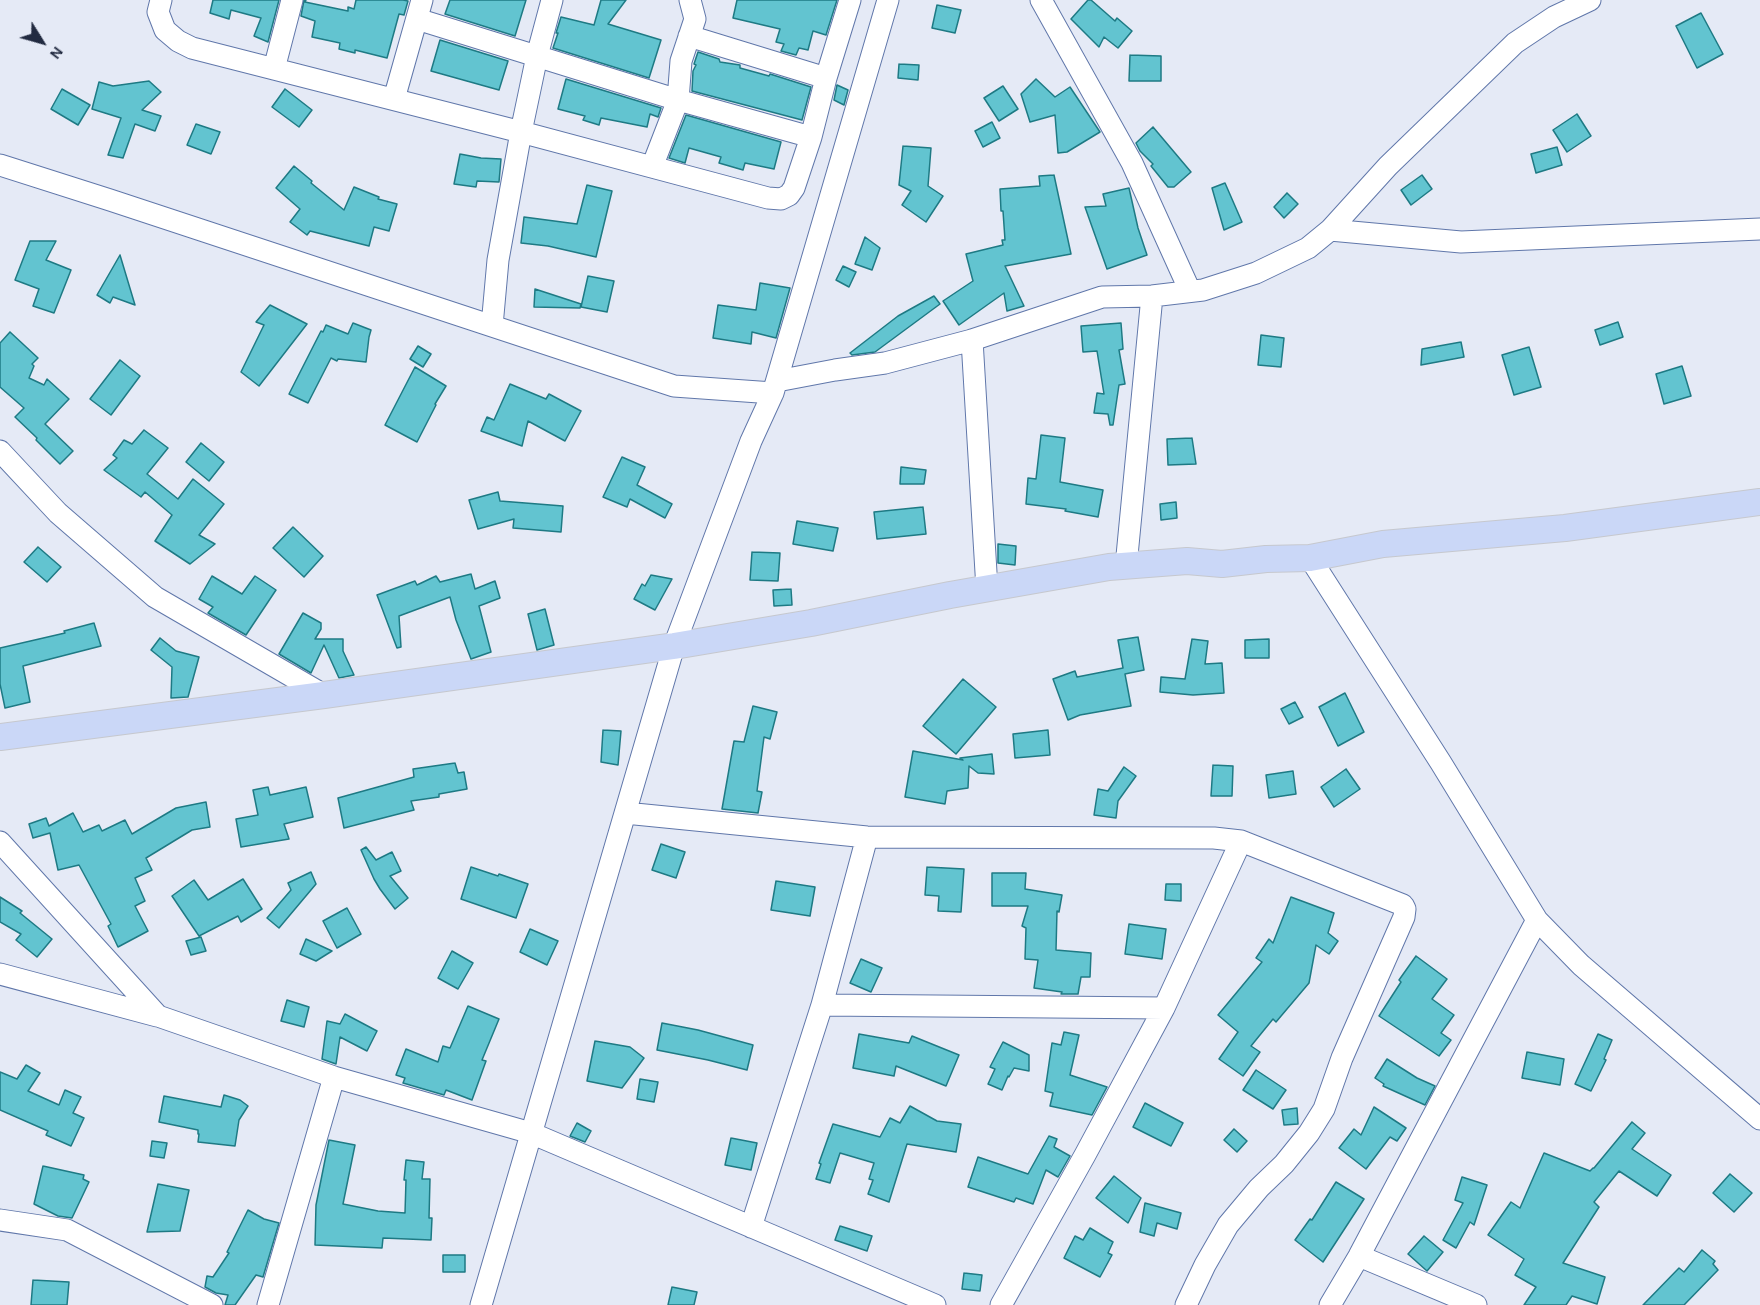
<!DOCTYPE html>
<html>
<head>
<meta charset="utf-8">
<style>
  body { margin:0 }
  #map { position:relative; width:1760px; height:1305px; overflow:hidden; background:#e5eaf6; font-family:Karla,sans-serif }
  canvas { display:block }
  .north { position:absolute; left:12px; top:12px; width:60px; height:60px; -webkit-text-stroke:4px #e5eaf6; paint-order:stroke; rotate:127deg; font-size:16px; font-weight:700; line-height:24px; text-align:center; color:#222b41 }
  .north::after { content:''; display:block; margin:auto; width:21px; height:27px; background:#222b41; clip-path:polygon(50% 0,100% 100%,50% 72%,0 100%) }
</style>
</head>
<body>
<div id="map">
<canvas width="1760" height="1305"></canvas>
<div class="north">N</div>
</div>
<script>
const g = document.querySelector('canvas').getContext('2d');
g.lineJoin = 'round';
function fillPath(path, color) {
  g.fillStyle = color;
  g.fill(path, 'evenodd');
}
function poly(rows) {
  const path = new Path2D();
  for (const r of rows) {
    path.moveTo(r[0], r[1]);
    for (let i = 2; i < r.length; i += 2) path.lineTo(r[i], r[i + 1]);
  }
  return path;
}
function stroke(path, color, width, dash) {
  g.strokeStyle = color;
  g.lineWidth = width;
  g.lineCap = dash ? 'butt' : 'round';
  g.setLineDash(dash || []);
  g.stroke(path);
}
const building = poly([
  [213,0,279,0,268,42,254,36,261,18,231,10,229,19,210,13,213,0],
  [304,0,306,0,305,2,348,11,348,7,354,9,356,0,403,0,408,1,404,15,399,14,387,58,355,50,355,53,339,49,340,43,312,37,315,21,301,16,304,0],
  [450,0,526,0,515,36,445,14,450,0],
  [601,0,626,0,608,24,661,40,649,78,553,48,558,33,556,33,561,17,594,25,601,0],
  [737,0,837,0,826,35,813,31,808,50,799,48,796,55,781,51,784,44,776,42,780,29,733,18,737,0],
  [1088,0,1091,0,1115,21,1117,18,1132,31,1118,48,1104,37,1099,47,1071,19,1088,0],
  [937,5,961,10,955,33,932,28,937,5],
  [1701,13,1723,54,1697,68,1676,26,1701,13],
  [440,40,508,61,499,90,431,71,440,40],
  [698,52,719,59,720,62,740,65,740,68,769,76,770,74,811,87,802,120,692,91,693,71,696,65,694,64,698,52],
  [1130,55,1161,56,1161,81,1129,81,1130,55],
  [899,64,919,65,918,80,898,78,899,64],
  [566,79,661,108,658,117,650,114,647,127,601,118,599,125,583,120,585,116,558,109,566,79],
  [1036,79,1055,97,1070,87,1100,132,1067,152,1058,153,1055,115,1030,122,1021,94,1036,79],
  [149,81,161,92,142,110,161,116,155,131,135,124,123,158,108,155,121,118,92,109,99,82,113,86,149,81],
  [837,85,848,90,844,105,834,100,837,85],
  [1003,86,1018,109,999,121,984,98,1003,86],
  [62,89,90,105,78,125,51,109,62,89],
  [285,89,312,110,299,127,272,107,285,89],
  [1577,114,1591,136,1567,152,1553,130,1577,114],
  [686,115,781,142,774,169,745,163,743,170,719,163,721,157,689,148,685,163,669,158,686,115],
  [992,122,1000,138,983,147,975,131,992,122],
  [196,124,220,132,211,154,187,145,196,124],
  [1153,127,1191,172,1174,187,1168,187,1151,166,1153,164,1140,151,1136,143,1153,127],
  [903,146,931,148,928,186,943,196,926,222,902,205,911,191,899,185,903,146],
  [1557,147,1562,165,1536,173,1531,154,1557,147],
  [460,154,481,158,501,159,499,182,477,181,476,187,454,184,460,154],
  [294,166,312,181,311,183,344,210,354,187,379,197,378,199,397,204,389,231,374,227,369,246,310,231,307,235,290,222,300,209,276,188,294,166],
  [1054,175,1071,254,1005,266,1024,306,1007,311,1004,293,959,325,943,301,973,281,966,254,1003,245,1002,240,1005,240,1003,211,1001,211,1000,189,1040,186,1039,176,1054,175],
  [1422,175,1432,189,1411,205,1401,190,1422,175],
  [1225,183,1242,222,1224,230,1212,188,1225,183],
  [587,185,612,191,596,257,548,246,521,243,524,217,577,224,587,185],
  [1129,188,1138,228,1147,255,1107,269,1085,207,1106,206,1103,194,1129,188],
  [1287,193,1298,204,1284,218,1274,207,1287,193],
  [865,237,880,248,872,270,855,264,865,237],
  [30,241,56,241,46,260,71,270,54,313,33,306,39,289,15,280,30,241],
  [120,255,135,305,113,297,110,303,97,295,120,255],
  [843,266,856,272,849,287,836,280,843,266],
  [588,276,614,281,607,312,581,307,588,276],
  [760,283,790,288,776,338,752,332,751,344,713,338,718,305,756,310,760,283],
  [535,289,581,304,580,308,534,307,535,289],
  [934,296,940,304,875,352,852,355,850,353,898,316,934,296],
  [270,305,307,324,259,386,241,372,264,325,256,322,270,305],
  [1618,322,1623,337,1600,345,1595,330,1618,322],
  [353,323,371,330,369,337,366,362,338,359,337,361,331,358,308,403,289,394,321,331,323,332,326,325,348,334,353,323],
  [1121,323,1123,349,1119,350,1125,384,1119,385,1113,425,1110,425,1108,414,1094,413,1097,393,1104,394,1097,351,1083,352,1081,326,1121,323],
  [10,332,38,358,32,364,34,366,29,378,44,385,47,379,69,399,45,424,73,451,60,464,36,440,37,438,15,417,24,408,0,387,0,343,10,332],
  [1261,335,1284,338,1281,367,1258,365,1261,335],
  [1461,342,1464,357,1421,365,1422,349,1461,342],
  [418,346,431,354,423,367,410,359,418,346],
  [1529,347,1541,387,1514,395,1502,355,1529,347],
  [120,360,140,376,111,415,90,399,120,360],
  [1682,366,1691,396,1664,404,1656,374,1682,366],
  [415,367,446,386,435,404,436,405,417,442,385,425,415,367],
  [510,384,546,399,549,394,581,411,565,441,528,421,522,446,481,431,487,417,494,420,510,384],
  [144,430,168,448,147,474,178,499,193,479,224,504,199,535,215,544,190,564,155,541,172,515,145,492,141,497,104,470,117,458,113,455,124,440,132,444,144,430],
  [1041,435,1065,438,1060,482,1103,490,1098,517,1065,511,1066,509,1026,504,1028,478,1036,479,1041,435],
  [1192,438,1196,464,1168,465,1167,439,1192,438],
  [201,443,224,462,209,481,186,462,201,443],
  [622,457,645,467,637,485,672,504,665,518,630,499,627,507,603,497,622,457],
  [901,467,926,470,924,484,900,484,901,467],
  [498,492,500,501,563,506,561,532,513,528,514,519,478,529,469,500,498,492],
  [1176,502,1177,518,1161,520,1160,504,1176,502],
  [923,507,926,534,877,539,874,512,923,507],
  [797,521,838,528,833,551,793,544,797,521],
  [293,527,323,556,304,577,273,548,293,527],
  [998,544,1016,546,1015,565,998,563,998,544],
  [38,547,61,567,47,582,24,562,38,547],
  [752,552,780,553,778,581,750,580,752,552],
  [471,574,475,589,495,581,500,598,479,606,491,652,471,659,456,620,450,597,399,616,401,647,397,648,377,595,415,581,417,585,436,576,440,582,471,574],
  [651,575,672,579,655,610,634,599,642,584,645,586,651,575],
  [212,576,242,594,255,576,276,590,246,635,208,613,213,607,199,599,212,576],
  [791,589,792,605,774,606,773,590,791,589],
  [545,609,554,645,537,650,528,614,545,609],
  [303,613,321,623,321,629,315,639,343,639,343,651,354,675,339,678,324,645,311,673,279,654,303,613],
  [94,623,101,646,23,666,30,702,5,708,0,684,0,648,65,633,64,631,94,623],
  [1138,637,1144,670,1125,674,1131,706,1080,715,1068,720,1053,679,1075,671,1077,677,1123,668,1118,640,1138,637],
  [160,638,176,651,199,657,188,697,171,698,172,667,151,650,160,638],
  [1192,639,1208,641,1205,664,1222,663,1224,693,1193,695,1160,692,1161,677,1185,679,1192,639],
  [1269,639,1269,658,1245,658,1245,640,1269,639],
  [963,679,996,707,956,754,923,726,963,679],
  [1345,693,1364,732,1338,746,1319,707,1345,693],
  [1295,702,1303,717,1289,724,1281,709,1295,702],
  [753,706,777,712,770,739,764,737,757,791,762,792,758,813,722,809,734,741,744,742,753,706],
  [603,730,621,731,618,765,601,762,603,730],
  [1048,730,1050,755,1015,758,1013,734,1048,730],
  [913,751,963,760,960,758,992,754,994,774,978,773,969,766,968,788,947,791,945,804,905,797,913,751],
  [455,763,458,773,464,772,467,789,439,794,439,797,411,801,414,810,344,828,338,798,414,777,413,769,455,763],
  [1213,765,1233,766,1232,796,1211,796,1213,765],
  [1124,767,1136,776,1118,801,1116,818,1094,815,1098,789,1108,791,1124,767],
  [1346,769,1360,789,1334,807,1321,787,1346,769],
  [1293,771,1296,794,1269,798,1266,775,1293,771],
  [268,787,270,795,306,787,313,817,284,824,289,839,241,847,236,819,258,815,253,790,268,787],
  [206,802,210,827,192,830,146,858,152,870,135,878,145,901,135,906,148,931,118,947,108,926,111,924,79,865,58,870,50,833,33,838,29,824,46,818,49,826,73,813,83,832,99,825,102,831,125,820,132,834,176,808,206,802],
  [661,844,685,852,676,878,652,870,661,844],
  [366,847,376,860,392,852,401,871,390,876,408,898,395,909,380,889,374,879,361,850,366,847],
  [471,867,498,876,499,874,528,884,516,918,461,899,471,867],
  [927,867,964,869,961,912,938,911,939,896,925,895,927,867],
  [311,872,316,884,279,928,267,918,291,890,288,883,311,872],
  [992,873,1026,873,1025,889,1062,895,1059,912,1057,911,1056,950,1091,953,1090,977,1081,977,1078,994,1061,994,1062,992,1034,988,1038,960,1025,959,1026,928,1022,926,1028,906,992,906,992,873],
  [243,879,262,909,241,922,238,916,199,936,172,896,194,880,208,900,243,879],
  [776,881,815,887,810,916,771,910,776,881],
  [1166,884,1181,884,1181,901,1165,900,1166,884],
  [0,897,22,911,20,913,52,939,37,957,16,940,21,934,0,922,0,897],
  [1291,897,1334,913,1328,933,1338,941,1329,954,1316,945,1309,983,1276,1022,1273,1019,1251,1046,1260,1052,1243,1076,1219,1059,1238,1032,1218,1015,1262,962,1256,958,1269,939,1273,943,1291,897],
  [347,908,361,934,337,948,323,921,347,908],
  [1129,924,1166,929,1162,959,1125,954,1129,924],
  [530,929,558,941,547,965,520,952,530,929],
  [201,937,206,951,191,955,186,941,201,937],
  [306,939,332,951,316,961,300,954,306,939],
  [452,951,473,963,458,989,438,978,452,951],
  [1416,956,1447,979,1432,999,1454,1015,1441,1033,1451,1040,1439,1056,1379,1016,1401,982,1399,980,1416,956],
  [861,959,882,968,871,992,850,983,861,959],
  [287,1000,309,1007,304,1027,281,1021,287,1000],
  [468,1006,499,1019,482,1060,486,1061,472,1100,446,1090,444,1095,403,1083,405,1078,396,1075,406,1049,438,1062,443,1046,450,1048,468,1006],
  [345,1014,377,1031,367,1051,340,1037,336,1064,322,1059,327,1021,340,1024,345,1014],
  [662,1023,698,1030,753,1045,747,1070,708,1060,657,1050,662,1023],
  [1064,1032,1079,1035,1070,1075,1107,1087,1092,1115,1050,1106,1053,1093,1045,1091,1052,1043,1061,1045,1064,1032],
  [859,1034,909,1043,912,1036,959,1055,946,1086,896,1066,894,1076,853,1068,859,1034],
  [1598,1034,1612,1040,1604,1059,1606,1060,1591,1091,1575,1084,1598,1034],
  [595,1041,630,1047,644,1058,622,1088,587,1081,595,1041],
  [1003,1042,1029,1055,1029,1071,1014,1068,1009,1077,1008,1076,1002,1090,988,1084,995,1069,990,1067,1003,1042],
  [1527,1052,1564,1059,1560,1085,1522,1078,1527,1052],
  [1387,1059,1417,1078,1435,1086,1425,1105,1383,1086,1384,1084,1375,1078,1387,1059],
  [26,1065,40,1073,28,1091,59,1105,65,1090,81,1097,73,1113,84,1118,71,1146,46,1135,48,1131,0,1110,0,1072,17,1079,26,1065],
  [1256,1070,1286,1090,1273,1109,1243,1090,1256,1070],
  [640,1079,658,1082,654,1102,637,1099,640,1079],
  [224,1095,240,1100,248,1106,239,1120,235,1146,198,1142,199,1134,198,1134,198,1130,159,1122,164,1096,221,1107,224,1095],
  [1145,1103,1183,1123,1171,1146,1133,1127,1145,1103],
  [910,1106,937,1121,961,1124,956,1152,907,1144,889,1202,868,1194,873,1180,869,1179,874,1163,840,1153,830,1183,816,1179,821,1164,819,1163,833,1124,880,1137,890,1118,900,1123,910,1106],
  [1374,1107,1406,1128,1397,1141,1390,1137,1366,1169,1339,1148,1354,1129,1361,1135,1374,1107],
  [1297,1108,1298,1124,1284,1125,1282,1110,1297,1108],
  [1632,1122,1645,1133,1632,1149,1671,1175,1657,1196,1619,1171,1594,1202,1599,1207,1563,1263,1605,1277,1597,1304,1572,1296,1566,1305,1524,1305,1536,1287,1515,1275,1524,1259,1488,1235,1511,1202,1520,1208,1544,1153,1590,1171,1593,1168,1594,1168,1632,1122],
  [577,1123,591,1131,585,1142,570,1136,577,1123],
  [1234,1129,1247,1141,1237,1152,1224,1140,1234,1129],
  [1049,1136,1057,1139,1054,1147,1070,1156,1058,1177,1046,1170,1033,1204,1016,1198,1014,1202,968,1187,978,1157,1028,1174,1049,1136],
  [731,1138,757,1143,751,1170,725,1165,731,1138],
  [329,1140,355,1145,343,1204,378,1211,405,1213,406,1180,404,1180,406,1160,424,1162,422,1179,430,1179,429,1218,432,1218,431,1240,383,1238,382,1248,315,1245,316,1205,329,1140],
  [152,1141,167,1143,164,1158,150,1156,152,1141],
  [43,1166,84,1175,83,1179,89,1182,72,1218,58,1216,34,1204,43,1166],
  [1730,1174,1752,1193,1734,1212,1713,1193,1730,1174],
  [1114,1176,1141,1198,1128,1223,1096,1198,1114,1176],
  [1462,1177,1487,1185,1474,1225,1470,1222,1456,1248,1443,1240,1463,1203,1455,1200,1462,1177],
  [1336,1182,1364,1199,1323,1262,1295,1240,1310,1219,1312,1220,1336,1182],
  [158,1184,189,1190,180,1231,147,1232,158,1184],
  [1145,1203,1181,1213,1177,1229,1157,1223,1154,1236,1140,1232,1145,1203],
  [248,1210,264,1219,279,1223,263,1277,256,1275,235,1305,225,1305,228,1295,216,1293,205,1287,207,1276,213,1277,229,1253,227,1252,248,1210],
  [840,1226,872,1236,867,1251,835,1240,840,1226],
  [1090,1228,1113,1242,1108,1253,1112,1255,1100,1277,1064,1258,1075,1236,1083,1240,1090,1228],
  [1424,1236,1443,1252,1427,1271,1408,1254,1424,1236],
  [1702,1250,1715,1261,1713,1264,1718,1270,1684,1305,1643,1305,1679,1268,1684,1272,1702,1250],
  [443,1255,465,1255,465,1272,443,1272,443,1255],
  [964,1273,982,1275,980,1291,962,1289,964,1273],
  [33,1280,69,1282,67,1305,31,1305,33,1280],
  [672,1287,697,1292,694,1305,668,1305,672,1287]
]);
fillPath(building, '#62c4d0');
stroke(building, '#1e7a84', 1.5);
const minor = poly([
  [161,0,158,12,165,30,178,41,192,48,521,132,768,198,781,199,789,195,794,188,811,137,826,78,850,0],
  [1041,0,1132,163,1190,291],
  [417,19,678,100,811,137],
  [689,36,826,78],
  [274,69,292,0],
  [394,99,422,0],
  [0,165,110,200,674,386,773,393],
  [652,167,678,100,681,61,695,19,690,0],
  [1330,230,1461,242,1760,229],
  [492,326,498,260,521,132,537,56,552,0],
  [972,340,987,589],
  [777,381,835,370,885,363,972,340,1102,297,1152,296,1203,290,1256,273,1308,248,1330,230,1388,166,1515,43,1554,17,1590,0],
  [0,451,58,513,155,597,324,695],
  [1310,558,1441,763,1537,920,1581,965,1760,1119],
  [1126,566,1152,296],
  [625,813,867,837,1214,838,1241,841,1403,905,1405,909,1404,917,1342,1058,1324,1109,1309,1133,1284,1164,1259,1188,1228,1225,1205,1265,1186,1305],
  [0,842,158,1016,334,1077,531,1133,935,1305],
  [0,974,157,1016],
  [822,1005,1164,1008],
  [0,1220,67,1230,212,1305],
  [751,1227,822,1005,867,837],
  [1359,1256,1476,1305],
  [268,1305,334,1077],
  [481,1305,674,646,751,441,773,393,888,0],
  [1001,1305,1085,1155,1164,1008,1241,841],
  [1330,1305,1359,1256,1537,920]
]);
const major = poly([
  [0,737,324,695,674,646,811,623,950,595,1109,567,1187,561,1222,564,1266,559,1310,558,1383,544,1565,528,1760,502]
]);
stroke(minor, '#6077aa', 23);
stroke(major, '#c6c8ce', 28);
stroke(minor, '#fff', 21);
stroke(major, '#cad7f7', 26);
</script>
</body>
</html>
